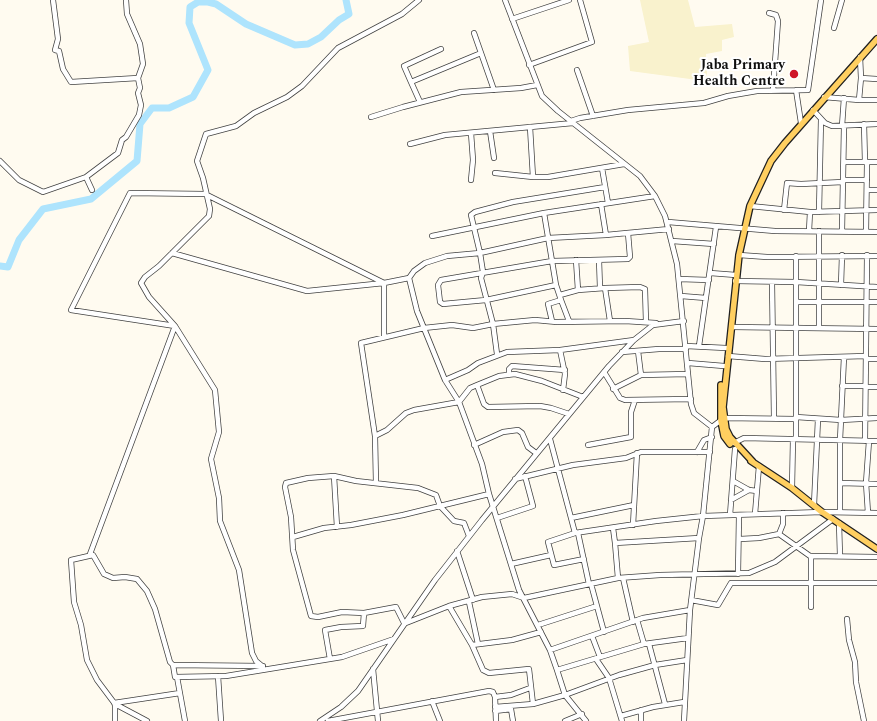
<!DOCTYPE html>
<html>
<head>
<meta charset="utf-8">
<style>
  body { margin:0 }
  canvas { display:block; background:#fffbf0 }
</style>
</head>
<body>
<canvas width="877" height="721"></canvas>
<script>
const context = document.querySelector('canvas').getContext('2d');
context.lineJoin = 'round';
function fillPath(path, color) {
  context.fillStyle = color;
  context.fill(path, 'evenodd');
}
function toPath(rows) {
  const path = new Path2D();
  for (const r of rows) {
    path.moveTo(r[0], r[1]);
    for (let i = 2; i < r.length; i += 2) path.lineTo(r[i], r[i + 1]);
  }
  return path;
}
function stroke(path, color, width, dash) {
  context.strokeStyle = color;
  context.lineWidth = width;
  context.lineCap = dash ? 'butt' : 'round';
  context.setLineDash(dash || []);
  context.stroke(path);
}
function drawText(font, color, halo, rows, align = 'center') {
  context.font = font + ' Spectral,serif';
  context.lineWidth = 4;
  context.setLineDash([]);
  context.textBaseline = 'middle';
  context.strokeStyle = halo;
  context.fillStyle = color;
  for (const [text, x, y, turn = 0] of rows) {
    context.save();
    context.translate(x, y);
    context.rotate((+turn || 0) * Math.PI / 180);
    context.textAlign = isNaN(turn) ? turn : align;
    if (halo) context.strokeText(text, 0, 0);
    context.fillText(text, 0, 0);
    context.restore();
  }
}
fillPath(toPath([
  [640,0,688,0,695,27,732,24,734,37,722,40,722,51,706,54,707,73,705,81,630,71,628,46,649,42]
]), '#f9f2cd');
stroke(toPath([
  [0,266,8,267,19,240,43,209,91,199,137,161,140,124,152,108,169,108,193,97,208,70,189,23,190,7,198,2,208,2,216,4,246,24,295,45,308,44,321,37,339,20,349,14,346,0]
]), '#aee4fd', 7);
const minor = toPath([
  [53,0,58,39,55,50,59,51,63,69,71,82,138,78,143,64,140,44,127,14,126,0],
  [505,0,542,96,558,111,640,176,655,196,665,216,677,264,691,404,694,413,712,427,724,418,796,419],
  [769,13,776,15,778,21,773,90],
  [512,19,569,0],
  [834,28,842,0],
  [474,33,494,90],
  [860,57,861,78,859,100,877,100],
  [529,65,592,42,580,0],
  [577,70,593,116],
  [861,78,877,79],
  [411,82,404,66,441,49],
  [796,90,801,123],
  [824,97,859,100],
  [420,102,411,82,481,53],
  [813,110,825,123,832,126,877,124],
  [371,117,403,107,461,92,521,88,537,85],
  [571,121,580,118,628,110,704,103,728,96,757,91,808,90,821,0],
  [864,124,865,162],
  [842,126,844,98],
  [530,127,533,177],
  [490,131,494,158],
  [471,133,473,160,471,180],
  [410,144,445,135,573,123],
  [0,161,19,180,43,192,86,177],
  [844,162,877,162],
  [602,168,608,203],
  [495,173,533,177,548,177,624,164],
  [843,180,867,180],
  [92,190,86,177,118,153,122,140,126,137,139,115,141,105,138,93,140,88,138,78],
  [867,190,877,190],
  [601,204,606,235],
  [750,206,810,212,877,210],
  [784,210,787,183,801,184,843,182],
  [819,212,821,119],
  [544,213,556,285,561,300,548,304,552,321],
  [668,222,775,231,877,232],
  [809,231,810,212],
  [819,231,819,328],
  [842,231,844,126],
  [866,232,867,163],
  [432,236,544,213,655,196],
  [672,241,714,244],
  [172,253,307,291,384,283,409,278,414,271,425,263,447,256,480,253,548,238,606,235,669,229],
  [739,255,767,257,877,256],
  [796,256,796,439],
  [576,260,578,290],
  [599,260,600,288],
  [710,273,736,275],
  [409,278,417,311,445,380,459,402,482,464,489,494,519,590,550,650,643,618,690,610],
  [679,279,709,280],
  [735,281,796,282,877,287],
  [772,282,774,418],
  [556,285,486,300,443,304,440,302,438,285,441,280,552,261,628,259,630,257,628,233],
  [841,285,842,255],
  [605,288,640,287,645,289,646,322],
  [560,295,578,290,605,288,610,321],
  [681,296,706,298],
  [561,300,569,321],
  [797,302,877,302],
  [732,327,877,329],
  [686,346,726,348],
  [699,346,716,227],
  [560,350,565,374,563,390],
  [638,351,641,375],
  [622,352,659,349,686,349],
  [497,354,493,324,481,278,483,272,480,253,471,215,475,212,513,202,605,187],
  [728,356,765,359,866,356],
  [866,359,877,359],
  [688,363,724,366],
  [604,372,620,398,625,400,691,399],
  [509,374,509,369,512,366,565,370],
  [445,380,468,370,478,363,507,352,560,350,634,340],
  [477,385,499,376,515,374,542,381,583,397],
  [842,386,865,386],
  [865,387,877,387],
  [613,389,641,375,688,374],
  [796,417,841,420,877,418],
  [375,436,387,430,406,413,414,410,459,402,470,388,477,385,484,404,488,407,540,406,551,408,569,414],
  [550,439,575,533],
  [865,441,867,255],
  [734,443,744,438,877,441],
  [474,445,503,432,518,430,522,433,528,447,536,453],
  [588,445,631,437,631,412,635,400],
  [697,452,704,440,712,437],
  [334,476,337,527],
  [515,479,573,465,626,458,641,452,710,452],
  [733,481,749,490,757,491],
  [376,483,375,436,361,343,424,328,452,325,473,328,493,324,535,320,557,322,625,321,656,323],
  [840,483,877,484],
  [792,488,793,439],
  [731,500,749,490],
  [814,505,818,419],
  [840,512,840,440,844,357],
  [868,513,866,483,869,441],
  [755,514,759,466],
  [730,515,735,449],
  [497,518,533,506,525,476],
  [571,518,634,505],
  [839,523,840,556],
  [633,525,637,453],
  [613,528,615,543,699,538],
  [578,533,589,584],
  [779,534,810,556,877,557],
  [293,537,324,528,351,525,403,515,489,494],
  [740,539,759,538,779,534,783,524,783,513],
  [615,543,618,578],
  [457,551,473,600],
  [90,554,175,326,71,310,130,193,205,194,384,283,384,337],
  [584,559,554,565,548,542,575,533,656,521,703,516,822,512,877,513],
  [511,564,551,555],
  [738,574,739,515],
  [623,578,633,622],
  [591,584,604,632],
  [691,600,718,605,731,583,877,583],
  [469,602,478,644],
  [447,607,449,606,472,645,512,640,541,632],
  [811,607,811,556],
  [847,619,849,640,855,662,856,682,864,721],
  [637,620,644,644],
  [404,623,396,607,364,613,342,612,318,617,311,616,293,550,291,517,285,487,286,483,308,478,334,476,356,481,418,488,436,495,440,506,454,521,464,523,469,536],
  [406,623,449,606,482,597,512,594,524,598,618,578,660,575,749,573,775,562,833,519],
  [538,625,597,606],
  [592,636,600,657],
  [649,644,665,704],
  [472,645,483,670,489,673,529,669,533,704],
  [550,650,557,670,644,644,688,638],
  [330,659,325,630,341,627,363,626,364,613],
  [596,659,609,678,622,721],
  [173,665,263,666],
  [262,666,256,661,252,653,239,570,220,521,219,498,211,459,219,432,215,390,175,326,149,297,141,283,145,277,159,266,209,216,210,209,203,178,197,161,206,134,236,126,254,113,287,97,302,86,338,48,402,14,419,0],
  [373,669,378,721],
  [557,670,565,695,586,721],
  [218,676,221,721],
  [177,677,185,721],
  [495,697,496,721],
  [432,701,440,721],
  [114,703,180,693],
  [495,707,533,704,565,695,619,675,655,665,687,660],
  [641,710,641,721],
  [495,711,511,709,513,721],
  [621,716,653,707,684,702],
  [115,721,115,704],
  [147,721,115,704,97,680,87,660,81,625,74,602,71,560,93,555,104,574,113,578,125,577,137,579,147,591,155,609,170,662,173,665,175,677,226,676,342,657,394,639],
  [320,721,341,707,358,691,435,580,482,520,609,366,634,340,653,325,684,321],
  [328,721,489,691,493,692,495,697,511,695,530,688],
  [565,721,582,714],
  [684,721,690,610,699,538,703,516,712,427]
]);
const major = toPath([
  [721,385,721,421,724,436,730,444],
  [751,461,792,488,822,512,877,549],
  [753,462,730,437,726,429,723,407,739,255,750,206,771,161,785,143,877,39]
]);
stroke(minor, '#424242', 6);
stroke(major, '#202020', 8);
stroke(minor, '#fff', 4.5);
stroke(major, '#ffcf60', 5.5);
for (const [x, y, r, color] of [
  [794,74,5,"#cf162a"]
]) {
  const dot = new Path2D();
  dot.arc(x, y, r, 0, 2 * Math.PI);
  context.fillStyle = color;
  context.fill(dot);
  stroke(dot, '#fff', 1.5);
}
drawText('bold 14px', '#0f0f0f', '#fff', [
  ["Jaba Primary",785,66],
  ["Health Centre",785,82]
], 'right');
</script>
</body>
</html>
